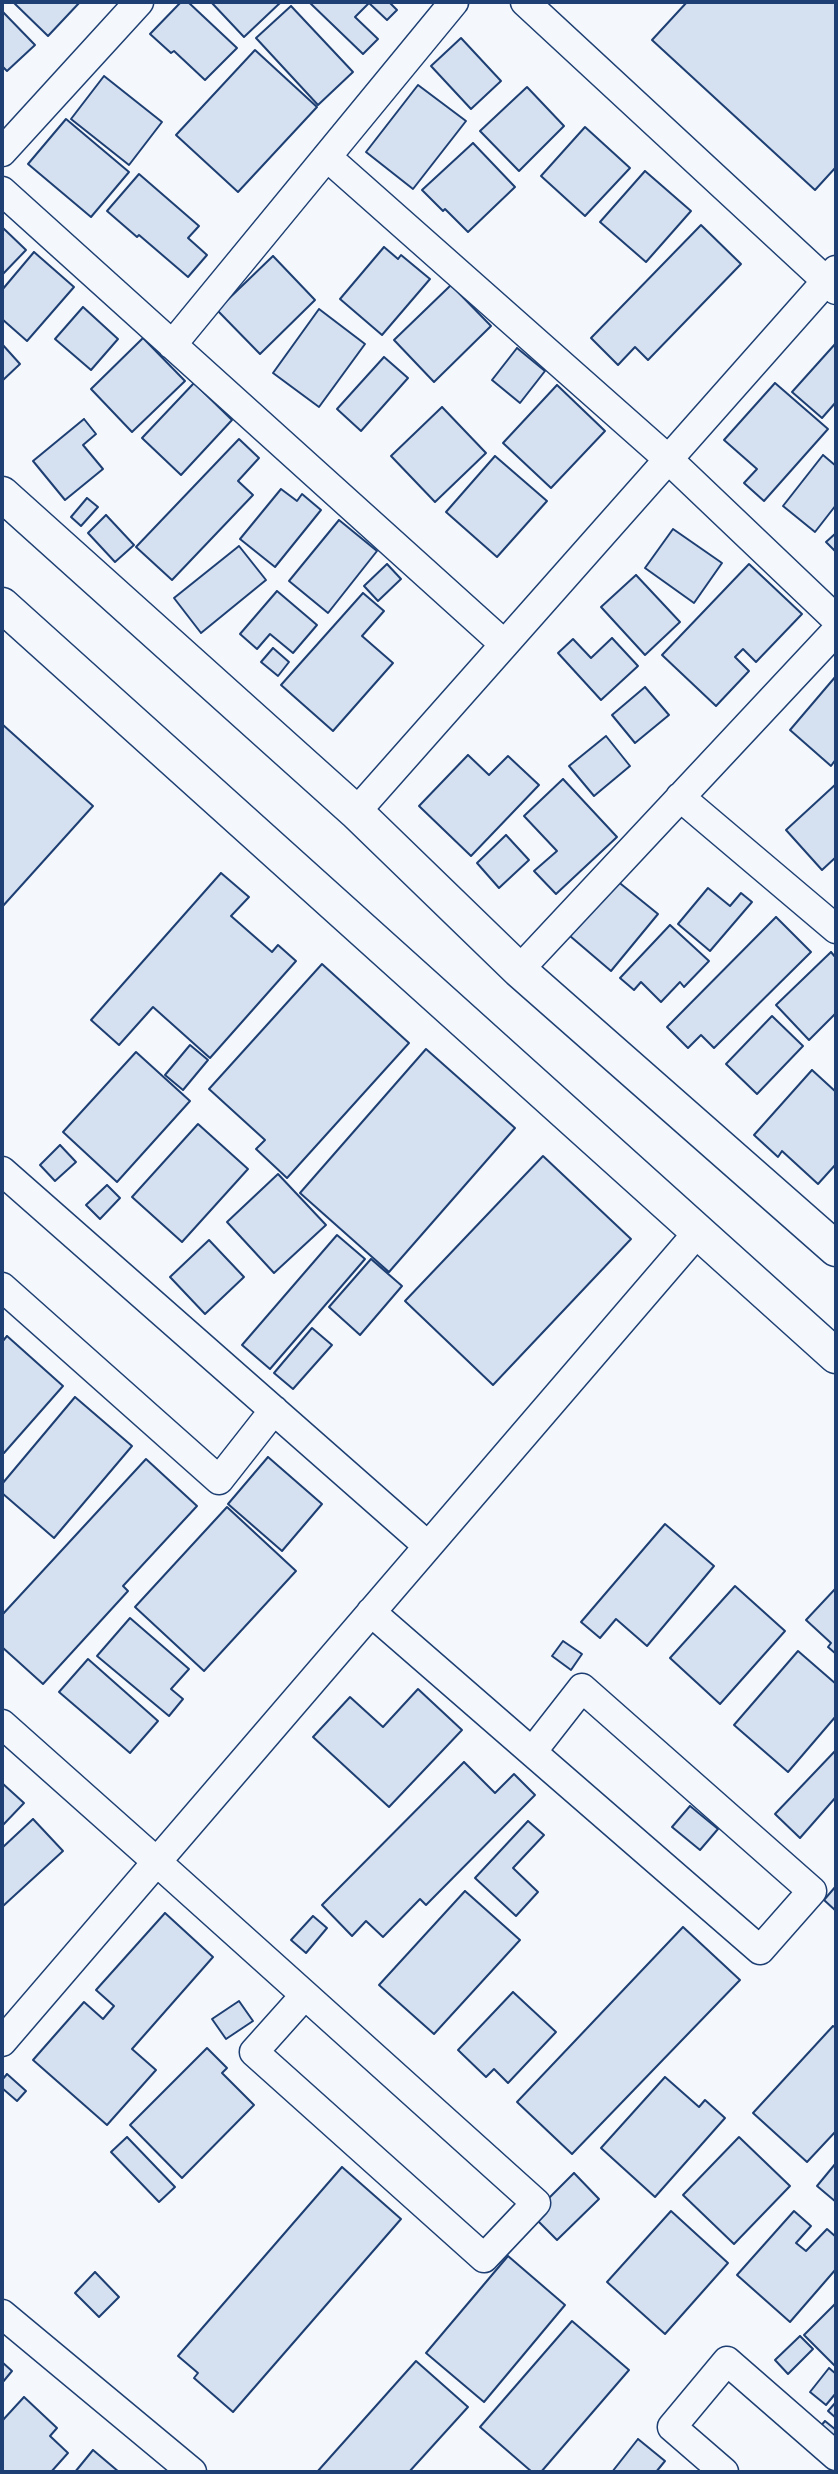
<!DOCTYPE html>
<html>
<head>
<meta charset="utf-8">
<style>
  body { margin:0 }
  #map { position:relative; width:838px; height:2474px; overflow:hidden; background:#f4f7fb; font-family:Raleway,sans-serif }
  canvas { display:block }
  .frame { position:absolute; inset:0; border:4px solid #1d3f73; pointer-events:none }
</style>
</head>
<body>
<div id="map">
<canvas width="838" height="2474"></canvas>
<div class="frame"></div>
</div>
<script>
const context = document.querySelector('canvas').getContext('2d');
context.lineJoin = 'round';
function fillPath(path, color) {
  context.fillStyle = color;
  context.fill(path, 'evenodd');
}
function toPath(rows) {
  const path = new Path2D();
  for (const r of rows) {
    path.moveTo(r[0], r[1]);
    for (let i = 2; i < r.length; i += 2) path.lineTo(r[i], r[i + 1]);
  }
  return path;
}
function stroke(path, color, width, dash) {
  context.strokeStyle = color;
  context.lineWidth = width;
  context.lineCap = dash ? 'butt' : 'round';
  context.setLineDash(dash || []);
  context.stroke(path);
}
const building = toPath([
  [13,2,80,2,48,36,13,2],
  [181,2,188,2,237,48,205,80,174,51,171,53,150,34,181,2],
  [211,2,281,2,244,37,211,2],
  [309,2,389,2,397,10,387,20,369,3,355,17,378,39,363,54,309,2],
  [687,2,836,2,836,167,815,190,652,40,687,2],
  [291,6,353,72,318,105,256,38,291,6],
  [2,11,35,45,7,71,2,66,2,11],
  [461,38,501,81,471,109,431,66,461,38],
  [255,50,317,107,238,192,176,135,255,50],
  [104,76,162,122,129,165,71,119,104,76],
  [418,85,466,121,413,189,366,152,418,85],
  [527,87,564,126,519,171,480,131,527,87],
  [66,119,129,172,91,217,28,164,66,119],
  [585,127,630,168,585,216,541,176,585,127],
  [473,143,515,187,468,232,445,209,443,211,422,190,473,143],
  [645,171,691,211,646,262,600,222,645,171],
  [139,174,199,226,188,238,207,255,188,277,139,235,137,237,107,211,139,174],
  [701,225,741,264,648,360,635,347,618,365,591,338,701,225],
  [2,227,26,250,2,275,2,227],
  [384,247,398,259,401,255,430,279,382,335,340,299,384,247],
  [34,252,74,287,27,341,2,319,2,290,34,252],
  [273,256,315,300,260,354,217,310,273,256],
  [451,285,491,326,434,382,394,340,451,285],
  [83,307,118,339,91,370,55,339,83,307],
  [319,309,365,344,319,407,273,373,319,309],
  [143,338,185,381,132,432,91,389,143,338],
  [836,343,836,402,822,418,792,392,836,343],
  [2,344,20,364,2,381,2,344],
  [517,348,545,371,520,403,492,380,517,348],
  [384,357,408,378,361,431,337,409,384,357],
  [194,383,232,420,181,475,142,438,194,383],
  [775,383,828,429,764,501,744,483,757,469,724,440,775,383],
  [557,385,605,431,551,488,503,443,557,385],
  [442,407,486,453,435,502,391,456,442,407],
  [84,419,96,434,83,445,103,469,65,500,33,461,84,419],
  [239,439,259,458,238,481,253,495,172,580,136,547,239,439],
  [823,455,836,466,836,505,815,532,783,506,823,455],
  [495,456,547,501,497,557,446,512,495,456],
  [281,489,297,501,302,494,321,510,275,567,240,539,281,489],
  [87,498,98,507,81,526,71,517,87,498],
  [106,515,134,545,115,562,88,533,106,515],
  [339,520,377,551,328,613,289,581,339,520],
  [673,529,722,563,694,603,645,568,673,529],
  [836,533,836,552,826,542,836,533],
  [239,546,266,580,201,633,174,598,239,546],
  [387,564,401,579,378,601,364,586,387,564],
  [749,564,802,614,756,662,743,649,735,657,749,671,716,706,662,655,749,564],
  [636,575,680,622,645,655,601,607,636,575],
  [277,591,317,625,293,653,270,634,257,649,240,634,277,591],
  [363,593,384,611,362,636,393,663,333,731,281,685,363,593],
  [612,638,638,666,601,700,558,653,573,639,591,658,612,638],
  [273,648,289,662,278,676,261,662,273,648],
  [836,676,836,759,831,766,790,730,836,676],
  [645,687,669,715,635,743,612,715,645,687],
  [2,724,93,806,2,907,2,724],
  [606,736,630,766,594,796,569,766,606,736],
  [468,755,489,775,508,756,539,785,471,856,419,806,468,755],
  [563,779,617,837,556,894,534,871,557,851,524,816,563,779],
  [836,784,836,857,822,870,786,830,836,784],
  [506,835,529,860,499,888,477,863,506,835],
  [221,873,249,897,231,916,272,952,278,945,296,961,210,1058,153,1007,119,1045,91,1020,221,873],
  [616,880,658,914,611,971,570,936,616,880],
  [708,888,730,906,741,893,752,902,710,951,678,924,708,888],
  [776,917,811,952,714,1048,701,1035,688,1048,667,1027,776,917],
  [670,925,709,961,684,987,680,982,661,1002,641,982,634,990,620,978,670,925],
  [831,952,836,958,836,1013,809,1040,776,1005,831,952],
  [322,964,409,1043,287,1178,256,1149,265,1140,209,1089,322,964],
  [772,1016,803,1046,757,1094,726,1064,772,1016],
  [190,1045,208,1060,183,1090,165,1075,190,1045],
  [426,1049,515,1128,389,1272,300,1193,426,1049],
  [136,1052,190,1101,117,1182,63,1132,136,1052],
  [812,1070,836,1092,836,1164,818,1184,782,1151,778,1157,754,1135,812,1070],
  [198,1124,248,1169,182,1242,132,1197,198,1124],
  [60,1145,76,1162,55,1181,40,1165,60,1145],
  [543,1156,631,1239,493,1385,405,1301,543,1156],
  [278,1174,326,1225,274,1273,227,1222,278,1174],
  [107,1185,120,1198,100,1219,86,1205,107,1185],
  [337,1235,365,1259,270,1369,242,1345,337,1235],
  [209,1240,244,1277,205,1314,170,1277,209,1240],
  [371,1259,402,1286,360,1335,329,1307,371,1259],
  [312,1328,332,1345,293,1389,274,1373,312,1328],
  [7,1336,63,1386,4,1453,2,1451,2,1342,7,1336],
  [75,1397,132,1446,54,1538,2,1493,2,1484,75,1397],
  [268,1457,322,1504,282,1551,228,1504,268,1457],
  [146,1459,197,1506,123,1586,128,1591,43,1684,2,1647,2,1615,146,1459],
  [227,1507,296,1571,204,1671,135,1607,227,1507],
  [665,1524,714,1566,647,1646,616,1619,600,1638,581,1622,665,1524],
  [735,1586,785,1631,720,1704,670,1658,735,1586],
  [836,1588,836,1654,828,1647,831,1643,806,1620,836,1588],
  [130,1618,189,1669,171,1689,183,1699,169,1716,97,1656,130,1618],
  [563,1641,582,1654,571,1670,552,1656,563,1641],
  [798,1651,836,1684,836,1716,788,1772,734,1725,798,1651],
  [88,1659,158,1721,130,1753,59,1692,88,1659],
  [418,1689,462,1730,389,1807,313,1737,350,1697,383,1727,418,1689],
  [836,1750,836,1797,800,1838,775,1814,836,1750],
  [464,1762,495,1793,514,1774,535,1795,426,1905,420,1899,383,1937,366,1921,352,1936,322,1905,464,1762],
  [2,1783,24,1803,2,1826,2,1783],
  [690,1806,718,1829,700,1850,672,1827,690,1806],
  [33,1819,63,1851,3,1906,2,1848,33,1819],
  [528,1821,544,1835,513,1868,538,1892,516,1916,475,1878,528,1821],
  [836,1886,836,1911,824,1900,836,1886],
  [465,1891,520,1940,434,2034,379,1985,465,1891],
  [165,1913,213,1957,132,2049,156,2070,107,2125,33,2060,84,2002,103,2019,114,2006,96,1990,165,1913],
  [313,1916,327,1928,306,1953,291,1940,313,1916],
  [683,1927,740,1980,572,2154,517,2102,683,1927],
  [513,1992,556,2032,508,2083,494,2069,486,2077,458,2050,513,1992],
  [239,2001,253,2021,226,2039,212,2019,239,2001],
  [833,2026,836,2028,836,2131,807,2162,753,2113,833,2026],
  [207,2048,227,2068,222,2073,254,2105,182,2178,130,2125,207,2048],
  [7,2074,26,2091,17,2101,2,2088,2,2080,7,2074],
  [665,2077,699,2107,705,2100,725,2118,655,2197,601,2148,665,2077],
  [127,2137,175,2187,159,2202,111,2152,127,2137],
  [739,2137,790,2186,734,2244,683,2195,739,2137],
  [836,2163,836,2202,817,2186,836,2163],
  [342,2167,401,2219,233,2412,194,2378,198,2373,178,2356,342,2167],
  [574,2173,599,2199,557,2240,532,2215,574,2173],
  [671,2211,728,2263,665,2334,607,2282,671,2211],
  [794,2211,811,2226,796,2243,806,2251,827,2229,836,2237,836,2269,790,2322,737,2275,794,2211],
  [508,2256,565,2305,484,2402,426,2353,508,2256],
  [95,2272,119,2297,99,2317,75,2293,95,2272],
  [836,2303,836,2367,804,2335,836,2303],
  [572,2321,629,2370,541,2472,532,2472,480,2427,572,2321],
  [800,2336,813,2349,788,2374,775,2360,800,2336],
  [416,2361,468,2407,409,2472,317,2472,416,2361],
  [2,2362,12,2371,2,2383,2,2362],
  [829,2368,836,2374,836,2393,826,2405,810,2392,829,2368],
  [24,2397,57,2428,50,2436,68,2453,51,2472,2,2472,2,2421,24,2397],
  [836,2402,836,2418,828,2411,836,2402],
  [825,2421,836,2430,836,2452,814,2434,825,2421],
  [638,2439,665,2461,656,2472,612,2472,638,2439],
  [93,2450,119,2472,75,2472,93,2450]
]);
fillPath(building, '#d5e0f0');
stroke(building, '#1d3f73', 2);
const minor = toPath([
  [525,2,836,290],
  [2,152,139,2],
  [327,157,668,459,836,619],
  [2,191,504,644],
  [172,345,454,2],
  [680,797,836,929],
  [356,812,836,270],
  [519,970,836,631],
  [2,1171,428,1546],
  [2,1287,219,1480,274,1410],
  [371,1612,532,1752,760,1950,812,1891,582,1688,532,1752],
  [2,1724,157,1862,305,1995,536,2203,484,2258,254,2052,305,1995],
  [2,2042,698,1232],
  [2,2314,192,2472],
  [724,2472,672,2427,727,2361,836,2456]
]);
const tertiary = toPath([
  [2,494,356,812,519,970,836,1249],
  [2,605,836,1356]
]);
stroke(minor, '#1d3f73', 31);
stroke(tertiary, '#1d3f73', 37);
stroke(minor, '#f4f7fb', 28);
stroke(tertiary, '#f4f7fb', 34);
</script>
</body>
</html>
